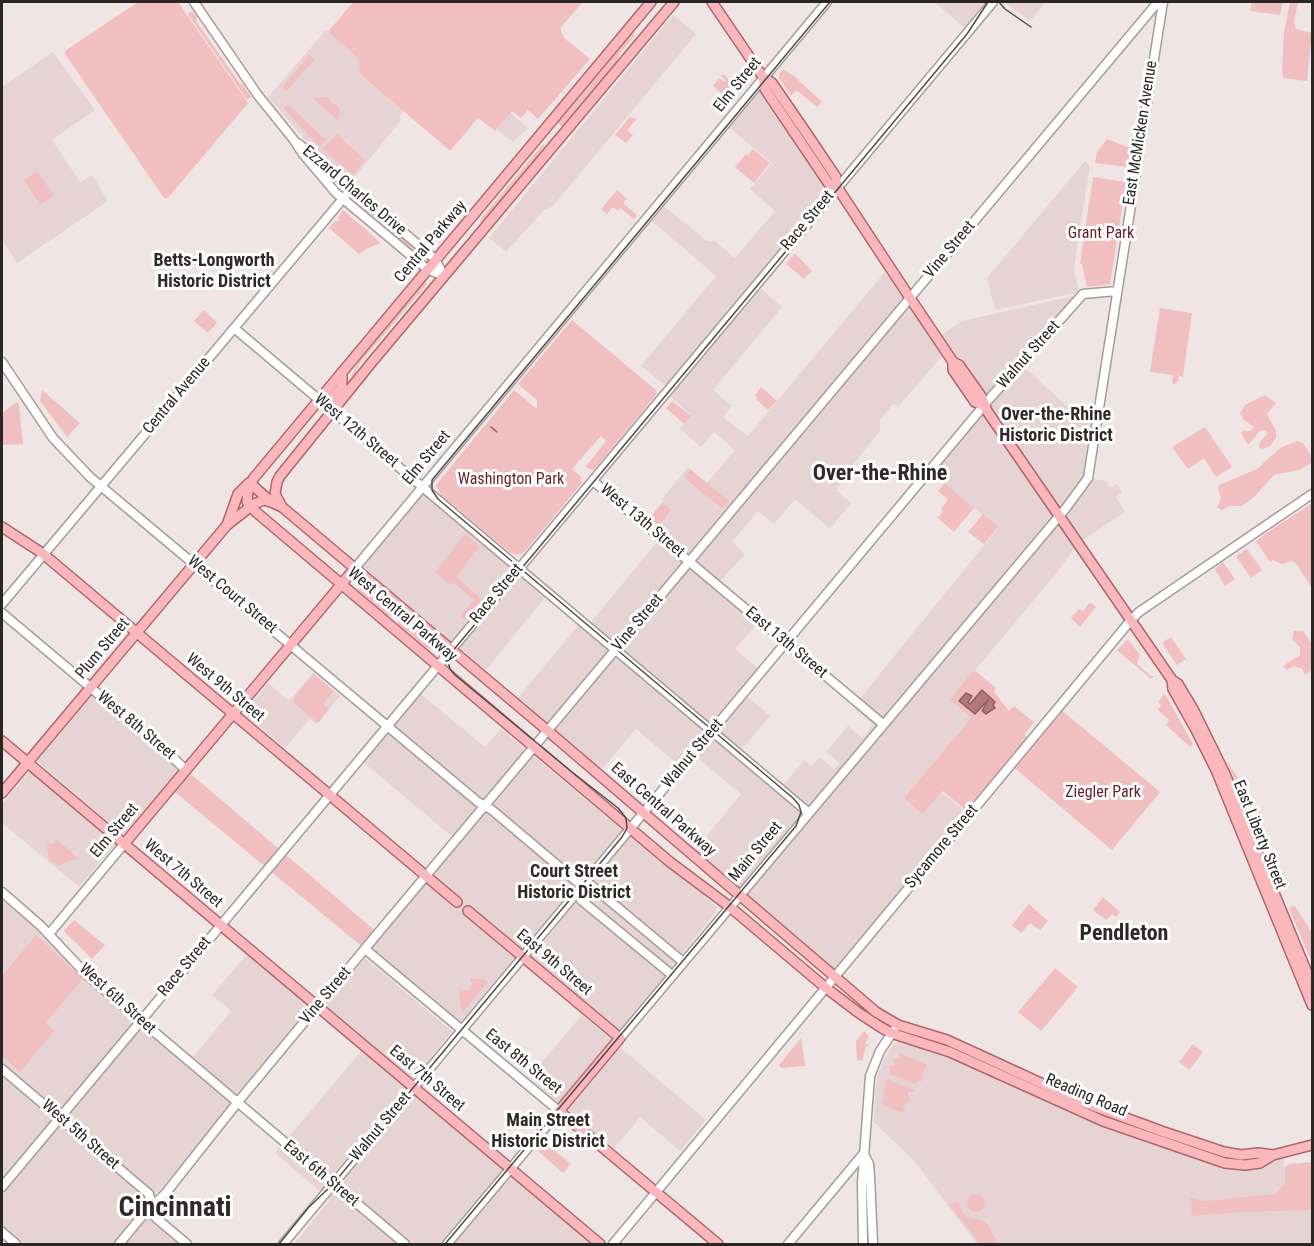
<!DOCTYPE html>
<html>
<head>
<meta charset="utf-8">
<style>
  body { margin:0 }
  #map { position:relative; width:1314px; height:1246px; overflow:hidden; background:#efe5e5; font-family:"Roboto Condensed",sans-serif }
  canvas { display:block }
  .frame { position:absolute; inset:0; border:3px solid #292626; pointer-events:none }
</style>
</head>
<body>
<div id="map">
<canvas width="1314" height="1246"></canvas>
<div class="frame"></div>
</div>
<script>
const context = document.querySelector('canvas').getContext('2d');
context.lineJoin = 'round';
function fillPath(path, color) {
  context.fillStyle = color;
  context.fill(path, 'evenodd');
}
function toPath(rows) {
  const path = new Path2D();
  for (const r of rows) {
    if (r.length === 3) {
      path.moveTo(r[0] + r[2], r[1]);
      path.arc(r[0], r[1], r[2], 0, 2 * Math.PI);
      continue;
    }
    path.moveTo(r[0], r[1]);
    for (let i = 2; i < r.length; i += 2) path.lineTo(r[i], r[i + 1]);
  }
  return path;
}
function stroke(path, color, width, dash) {
  context.strokeStyle = color;
  context.lineWidth = width;
  context.lineCap = dash ? 'butt' : 'round';
  context.setLineDash(dash || []);
  context.stroke(path);
}
function drawText(font, color, halo, rows, align = 'center') {
  context.font = font + ' "Roboto Condensed",sans-serif';
  context.lineWidth = 6;
  context.setLineDash([]);
  context.textBaseline = 'middle';
  context.strokeStyle = halo;
  context.fillStyle = color;
  for (const [text, x, y, turn = 0] of rows) {
    context.save();
    context.translate(x, y);
    context.rotate((+turn || 0) * Math.PI / 180);
    context.textAlign = isNaN(turn) ? turn : align;
    if (halo) context.strokeText(text, 0, 0);
    context.fillText(text, 0, 0);
    context.restore();
  }
}
fillPath(toPath([
  [934,2,1000,2,973,35],
  [1005,2,1046,2,1030,21],
  [673,15,696,34,553,206,544,210,506,252,489,238],
  [326,30,359,59,359,73,404,111,399,117,402,119,350,183,322,159,268,97],
  [53,52,95,110,52,140,80,182,92,175,108,201,17,263,2,240,2,87],
  [761,90,765,92,828,188,753,282,782,307,713,390,732,406,723,417,748,436,885,272,942,356,898,407,894,403,880,420,880,431,846,473,848,475,836,490,851,503,830,529,795,499,774,524,758,511,732,542,745,554,715,587,757,624,735,649,763,672,744,694,770,716,738,754,780,789,804,760,812,766,820,757,834,769,839,763,826,752,848,726,862,738,873,725,853,707,998,528,929,471,984,406,937,338,962,321,1083,294,1022,365,1067,406,1075,409,1072,412,1091,416,1093,446,1088,478,1106,481,1110,488,1117,484,1122,492,1116,497,1125,512,1078,543,1058,571,951,699,971,718,904,798,922,814,941,792,966,812,834,971,694,851,741,794,694,755,682,768,636,729,601,770,517,699,585,617,591,622,658,541,652,535,673,510,661,500,688,467,707,483,735,450,714,432,701,447,680,429,691,415,670,396,673,392,641,366,716,276,652,221,664,206,707,241,715,241,735,258,775,211,750,189,772,163,727,126,757,91],
  [510,113,528,128,513,142,497,129],
  [1085,161,1090,166,1074,267,1079,292,995,310,987,278],
  [422,492,514,569,451,644,360,567],
  [521,574,547,595,486,670,459,648],
  [313,673,340,696,316,724,310,719,285,748,244,714,268,683,289,701],
  [93,693,181,769,125,836,37,761],
  [420,693,485,747,501,729,621,829,636,837,717,907,715,913,620,1031,531,957,558,925,551,917,461,1025,369,947,459,841,450,835,363,762],
  [30,771,116,843,79,887,2,823,2,804],
  [2,900,34,927,84,978,233,1103,158,1192,146,1200,139,1210,180,1244,25,1244,2,1225,2,1175,4,1172,2,1170],
  [249,952,312,1005,236,1095,193,1057,231,1011,212,995],
  [365,958,452,1031,413,1080,326,1006],
  [582,1015,706,1120,680,1151,640,1117,614,1149,529,1077],
  [900,1042,948,1058,982,1066,1103,1121,1245,1165,1282,1153,1292,1207,1312,1207,1312,1244,977,1244,915,1162,874,1122,876,1082,878,1074,885,1057,895,1043],
  [363,1049,594,1244,294,1244,330,1200,275,1153]
]), '#e6d4d4');
fillPath(toPath([
  [138,2,178,2,248,103,168,198,164,198,65,54,65,51],
  [353,2,583,2,561,27,561,31,564,38,590,59,538,119,528,110,521,118,512,111,495,131,478,118,451,150,449,150,359,73,359,59,328,32],
  [1252,2,1283,2,1280,15,1250,11],
  [1290,2,1298,2,1294,22,1296,29,1312,33,1307,81,1283,78,1282,68,1284,33],
  [192,11,197,17,196,21,240,84,243,85,251,97,247,100,188,14],
  [632,33,635,36,620,53,615,66,564,128,557,123],
  [310,54,315,61,305,69,287,91,282,87],
  [783,69,794,76,822,102,817,107,799,92,795,91,791,96,779,78,779,74],
  [723,74,730,81,729,83,733,86,731,88,738,95,732,102,713,86,719,78,724,82,726,81,721,76],
  [328,97,330,101,340,109,339,121,313,98],
  [288,104,324,138,327,138,320,147,283,108],
  [630,117,637,119,627,130,633,135,626,143,615,135],
  [337,134,365,160,353,175,322,149],
  [1107,139,1130,148,1128,167,1095,163,1097,152],
  [543,144,545,146,525,175,484,224,480,220],
  [753,149,770,163,754,183,735,167,746,154,748,155],
  [37,171,54,195,40,205,24,180],
  [1093,177,1126,182,1110,284,1087,287,1082,264,1080,264],
  [617,190,627,199,623,203,637,215,634,219,620,208,618,211,613,207,607,214,601,209],
  [358,198,421,251,417,256,354,203],
  [343,210,372,235,380,243,379,244,368,248,359,254,329,228,336,220,338,222,339,220,338,218],
  [446,214,454,221,433,244,429,239,438,228,436,226],
  [795,253,812,271,804,279,786,264],
  [424,282,427,284,359,364,350,385,333,401,348,383,358,362],
  [1160,308,1192,313,1183,377,1179,376,1178,381,1174,384,1172,384,1173,375,1150,372],
  [204,310,217,323,208,333,194,321],
  [572,320,656,390,657,394,594,470,588,469,586,466,606,441,601,436,572,469,581,477,582,483,526,550,521,554,516,555,509,552,441,495,436,485,514,390,537,409,537,400,518,384],
  [761,387,777,401,768,410,756,399,757,397,755,395],
  [42,390,80,423,67,437,40,401],
  [1265,395,1276,403,1267,414,1276,431,1276,438,1270,446,1262,449,1259,447,1259,443,1268,433,1263,430,1260,431,1249,444,1247,444,1241,433,1242,431,1250,431,1254,427,1244,420,1240,413,1245,405],
  [672,401,691,416,684,424,666,408],
  [17,402,19,405,23,444,2,445,2,413],
  [1205,427,1232,467,1216,477,1204,458,1188,469,1172,447],
  [1297,441,1303,443,1309,452,1312,460,1310,464,1299,470,1274,475,1254,497,1242,506,1230,506,1222,510,1217,508,1221,498,1218,489,1219,485,1257,469,1280,448],
  [690,469,729,501,722,509,684,477],
  [944,483,974,508,954,532,938,518,943,511,941,509,948,500,938,491],
  [663,502,672,510,659,527,649,518],
  [1312,503,1312,588,1296,563,1292,561,1282,564,1273,560,1270,562,1256,541,1268,532],
  [983,514,998,527,984,544,968,532],
  [465,534,480,546,456,577,482,599,465,620,460,616,474,600,454,583,451,585,435,572],
  [1247,549,1262,570,1251,578,1236,556],
  [1223,562,1235,579,1225,586,1215,569],
  [359,584,360,586,364,585,393,609,393,615,388,616,358,590],
  [1090,602,1096,607,1080,627,1071,618,1079,609,1083,611],
  [403,618,433,642,433,649,428,649,398,624,398,619],
  [1294,631,1303,631,1312,644,1312,670,1305,675,1302,669,1294,666,1286,670,1283,666,1300,655,1300,647,1292,639],
  [1171,637,1186,659,1177,665,1162,643],
  [1128,639,1140,655,1137,664,1151,676,1154,676,1151,679,1117,650],
  [974,670,996,688,994,692,1009,711,1014,706,1034,722,1024,735,1031,740,1059,708,1160,792,1112,850,1011,765,970,814,943,791,922,814,904,798,971,718,950,699],
  [314,674,334,691,323,704,329,709,318,723,294,703,295,696],
  [1165,694,1193,744,1190,747,1166,725,1169,720,1158,710,1161,705,1158,702],
  [1227,761,1265,819,1263,821,1252,821],
  [186,770,378,933,365,949,171,789],
  [55,838,78,858,58,866,48,857,47,839,48,839,49,844,55,843],
  [1103,897,1120,912,1116,917,1112,914,1106,920,1093,910],
  [1029,904,1048,921,1040,930,1030,923,1021,933,1012,925],
  [1295,906,1312,933,1312,963,1289,908],
  [74,920,105,945,92,959,64,931],
  [36,935,83,979,45,1023,54,1031,20,1072,2,1056,2,976],
  [1055,968,1078,987,1041,1031,1018,1012],
  [470,978,485,980,488,982,463,1012,461,1010,459,991,461,989,465,991,469,990,472,985],
  [864,1031,869,1036,865,1044,869,1045,866,1047,862,1061,857,1060,856,1041],
  [801,1038,805,1066,781,1068,779,1065],
  [1193,1044,1203,1052,1189,1070,1179,1062],
  [899,1053,927,1065,922,1075,924,1076,922,1081,916,1081,917,1085,890,1074,890,1066,896,1065,893,1061,895,1058,899,1058],
  [888,1078,898,1084,915,1090,913,1092,908,1092,908,1096,910,1098,907,1104,905,1103,903,1106,905,1110,904,1113,882,1105,884,1095,883,1092,886,1087,885,1085,887,1080,889,1080],
  [544,1142,571,1164,563,1173,537,1150],
  [1312,1162,1312,1210,1243,1212,1192,1216,1190,1198,1205,1201,1274,1194,1285,1184,1285,1168,1289,1164],
  [976,1203,9],
  [955,1202,959,1203,961,1211,967,1217,984,1221,987,1223,998,1244,980,1244,950,1205]
]), '#f2bfc0');
const water = toPath([
  [982,690,995,702,993,705,995,708,986,714,982,711,988,700,975,714,959,701,966,693,972,696,968,702,970,704,982,690]
]);
fillPath(water, '#b5787a');
stroke(water, '#8b5f61', 1.5);
stroke(toPath([
  [491,427,497,432]
]), '#8b5f61', 1.5);
const secondary = toPath([
  [194,2,257,94,294,140,303,154,336,193,427,269,444,276],
  [299,144,435,259,444,276],
  [234,328,809,813],
  [2,362,53,438,90,477,478,802,492,810,582,886,592,886,683,962],
  [593,481,883,724],
  [355,568,827,2],
  [2,604,352,188],
  [2,613,159,745,186,770],
  [581,889,581,900,672,975],
  [2,892,41,926,86,974,405,1244],
  [49,934,124,844],
  [365,949,559,1111,447,1244],
  [620,1038,1066,508,1088,478,1163,2],
  [2,1069,149,1194,156,1218,187,1244],
  [865,1156,869,1164,870,1177,873,1244],
  [2,1187,993,2],
  [2,1232,16,1244],
  [119,1244,143,1215,165,1194,237,1103,378,933,1158,2],
  [283,1244,991,397,1083,294,1117,291],
  [613,1244,1131,620,1139,612,1312,494],
  [788,1244,864,1153],
  [863,1244,862,1183,870,1076,880,1051,894,1030]
]);
const primary = toPath([
  [651,2,253,479,248,491,247,502,256,512,670,862,730,907,826,988,859,1013,882,1028,891,1033,950,1052,1103,1121,1225,1163,1245,1165,1260,1163,1273,1155,1312,1145],
  [712,2,763,77,765,89,773,101,829,184,837,187],
  [763,77,772,83,807,134,836,177,837,187,910,298,953,362,959,365,981,396,987,411,1172,680,1178,684,1193,709,1225,774,1312,985],
  [953,362,953,370,975,402,984,406],
  [326,406,342,387,342,372],
  [250,483,271,502,282,507,548,731,876,1012,898,1025,947,1040,1080,1101,1161,1131,1224,1152,1241,1155,1258,1153,1273,1155],
  [282,507,275,494,277,482,280,476,372,362,674,2],
  [227,525,238,494,249,483],
  [2,527,42,553,457,902],
  [1172,680,1173,689,1195,728,1216,770,1312,1005],
  [2,741,600,1244],
  [2,793,227,525,254,504,264,500,271,502],
  [124,844,355,568],
  [468,911,620,1038,559,1111,718,1244]
]);
stroke(secondary, '#a59c9c', 11);
stroke(primary, '#af666a', 12);
stroke(secondary, '#fff', 8);
stroke(primary, '#fab8bc', 9);
stroke(toPath([
  [999,2,1005,9,1031,27],
  [279,1244,309,1207,333,1184,622,837,627,828,626,818,618,808,572,772,455,675,450,669,448,662,451,653,967,34,988,2],
  [445,1244,796,826,801,812,799,805,793,798,438,499,432,490,432,480,830,2]
]), '#4f4b4b', 1.5);
drawText('16px', '#292626', '#fff', [
  ["Elm Street",738,85,-51],
  ["East McMicken Avenue",1141,133,-81],
  ["Ezzard Charles Drive",354,191,40],
  ["Race Street",808,221,-50],
  ["Central Parkway",431,242,-50],
  ["Vine Street",950,250,-50],
  ["Walnut Street",1029,355,-48],
  ["Central Avenue",177,396,-50],
  ["West 12th Street",356,431,40],
  ["Elm Street",427,458,-50],
  ["West 13th Street",642,521,40],
  ["Race Street",497,594,-50],
  ["West Court Street",232,595,40],
  ["West Central Parkway",402,615,40],
  ["Vine Street",638,623,-50],
  ["East 13th Street",786,643,40],
  ["Plum Street",103,649,-50],
  ["West 9th Street",225,688,40],
  ["West 8th Street",136,726,40],
  ["Walnut Street",693,754,-50],
  ["East Central Parkway",663,810,41],
  ["Elm Street",115,831,-50],
  ["East Liberty Street",1259,835,68],
  ["Sycamore Street",942,847,-50],
  ["Main Street",756,852,-50],
  ["West 7th Street",183,874,40],
  ["East 9th Street",554,963,40],
  ["Race Street",185,967,-50],
  ["Vine Street",326,996,-50],
  ["West 6th Street",117,999,42],
  ["East 8th Street",523,1062,39],
  ["East 7th Street",427,1079,40],
  ["Reading Road",1086,1096,23],
  ["Walnut Street",381,1127,-50],
  ["West 5th Street",80,1135,41],
  ["East 6th Street",321,1174,40]
]);
drawText('16px', '#691d27', '#fff', [
  ["Grant Park",1101,234],
  ["Washington Park",511,480],
  ["Ziegler Park",1103,793]
]);
drawText('bold 18px', '#302929', '#fff', [
  ["Betts-Longworth",214,261],
  ["Historic District",214,282],
  ["Over-the-Rhine",1056,415],
  ["Historic District",1056,436],
  ["Court Street",574,872],
  ["Historic District",574,893],
  ["Main Street",548,1121],
  ["Historic District",548,1142]
]);
drawText('bold 22px', '#302929', '#fff', [
  ["Over-the-Rhine",880,474],
  ["Pendleton",1124,934]
]);
drawText('bold 28px', '#302929', '#fff', [
  ["Cincinnati",175,1209]
]);
</script>
</body>
</html>
